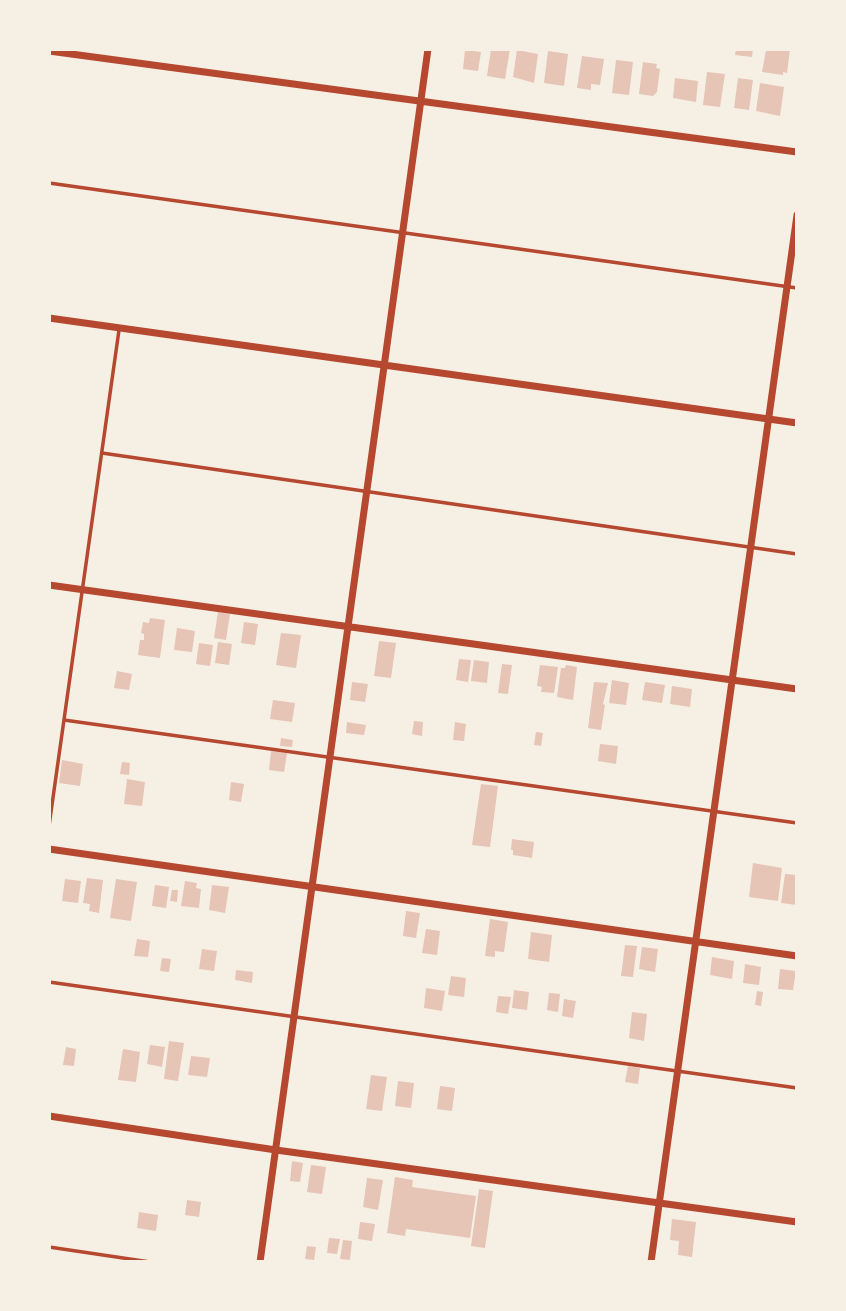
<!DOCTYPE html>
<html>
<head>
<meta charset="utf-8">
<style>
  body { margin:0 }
  #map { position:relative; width:846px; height:1311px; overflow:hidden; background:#f6efe4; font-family:"DejaVu Sans",sans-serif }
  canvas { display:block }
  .frame { position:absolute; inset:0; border:51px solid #f6efe4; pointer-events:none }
</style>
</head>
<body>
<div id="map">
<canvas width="846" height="1311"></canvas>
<div class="frame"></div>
</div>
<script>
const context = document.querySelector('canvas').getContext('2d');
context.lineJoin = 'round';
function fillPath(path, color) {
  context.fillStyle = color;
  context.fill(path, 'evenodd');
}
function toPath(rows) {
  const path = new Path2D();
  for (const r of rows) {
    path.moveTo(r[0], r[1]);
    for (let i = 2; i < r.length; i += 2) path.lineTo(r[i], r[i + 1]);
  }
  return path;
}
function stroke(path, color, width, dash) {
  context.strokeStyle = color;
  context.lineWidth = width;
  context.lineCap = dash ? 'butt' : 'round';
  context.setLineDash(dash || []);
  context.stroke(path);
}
fillPath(toPath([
  [491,49,510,49,505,79,487,76],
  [736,49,753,49,752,57,735,55],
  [769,49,790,49,787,73,783,72,783,75,762,72,766,50],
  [465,50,481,52,478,71,463,69],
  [517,50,538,54,534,83,513,77],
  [548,51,568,54,564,86,544,83],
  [582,56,604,59,600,85,591,84,591,90,577,88],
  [616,60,633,62,629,95,612,93],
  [643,62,657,64,656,68,660,69,657,92,653,96,639,94],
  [707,72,725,74,720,107,703,105],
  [675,78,698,81,696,102,673,98],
  [738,78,753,80,749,110,734,108],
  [760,83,784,87,780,116,756,111],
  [218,612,230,614,226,640,214,638],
  [150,618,165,620,160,658,138,655,140,640,144,640,144,634,141,633,143,622,149,623],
  [244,622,258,624,255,645,241,643],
  [177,628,195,631,192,652,174,650],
  [281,633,301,635,296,668,276,665],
  [379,641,396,643,391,678,374,676],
  [218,642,232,644,229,665,215,663],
  [199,643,213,645,210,666,196,664],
  [459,659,471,660,468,682,456,680],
  [474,660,489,662,487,683,471,681],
  [502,664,512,665,508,694,498,693],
  [540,665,558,667,554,693,541,692,542,687,537,686],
  [566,665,577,667,573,700,557,697,561,668,565,668],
  [117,671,132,674,129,690,114,688],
  [612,680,629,683,626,705,609,703],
  [352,682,368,684,365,702,350,700],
  [594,682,608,683,603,704,605,705,601,730,588,728],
  [645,682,665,685,662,703,642,700],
  [672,686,692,689,690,707,670,704],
  [273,700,295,703,292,722,270,719],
  [414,721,423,722,422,736,412,734],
  [347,722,366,725,364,735,346,733],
  [455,722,466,724,464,741,453,740],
  [536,732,543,733,541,746,534,745],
  [281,738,293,740,292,747,280,746],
  [600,744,618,746,616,764,598,761],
  [271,751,287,753,284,772,269,770],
  [62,760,83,764,80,786,59,783],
  [122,762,130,763,129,775,120,774],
  [127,779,145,782,142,806,124,804],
  [231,782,244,784,241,802,229,800],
  [481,784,498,786,490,847,472,845],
  [512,839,534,842,532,858,513,855,513,850,511,850],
  [753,863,782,868,778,901,749,897],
  [785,874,797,875,797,905,781,903],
  [87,878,103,880,99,913,89,911,90,904,83,903],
  [65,879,81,881,78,903,62,901],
  [116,879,137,882,131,921,110,918],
  [185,881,197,883,196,888,201,889,199,908,181,906],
  [155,885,169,887,166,908,152,906],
  [212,885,229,887,225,913,209,910],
  [172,890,178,890,177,902,170,901],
  [406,911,420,913,416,938,403,936],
  [490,919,508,922,504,952,495,951,495,957,485,956],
  [426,929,440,931,437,955,422,953],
  [531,932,552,935,549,962,528,959],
  [137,939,150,941,148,957,134,956],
  [625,945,637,946,633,977,621,976],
  [642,947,658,949,655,972,639,969],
  [202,949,217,951,214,971,199,969],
  [712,957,734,961,732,979,710,975],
  [162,958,171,959,169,972,160,971],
  [745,964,761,967,759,985,743,983],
  [780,969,796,971,793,990,778,989],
  [236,970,253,972,252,983,235,980],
  [451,976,466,978,464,997,448,995],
  [426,988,445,991,442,1011,424,1008],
  [514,990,529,992,527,1010,512,1008],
  [757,991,763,992,761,1006,755,1005],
  [549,993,560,994,558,1012,547,1010],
  [498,996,511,997,508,1014,496,1012],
  [564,999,576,1001,573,1018,562,1016],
  [632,1012,647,1014,644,1041,629,1038],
  [169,1041,184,1043,178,1081,164,1079],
  [150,1045,165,1047,162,1067,147,1064],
  [66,1047,76,1049,74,1066,63,1065],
  [123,1049,140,1052,136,1082,118,1080],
  [191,1056,210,1058,207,1077,188,1075],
  [628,1066,640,1068,638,1084,625,1082],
  [371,1075,387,1077,382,1111,366,1109],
  [398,1081,414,1083,411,1108,395,1106],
  [440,1086,455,1088,452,1111,437,1109],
  [292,1161,303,1163,300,1182,290,1181],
  [311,1165,326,1167,322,1194,307,1192],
  [395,1177,413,1180,412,1187,476,1196,470,1238,406,1229,405,1236,387,1233],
  [367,1178,383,1180,378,1210,363,1207],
  [479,1189,493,1191,485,1248,471,1246],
  [187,1200,201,1202,199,1217,185,1215],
  [139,1212,158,1215,156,1231,137,1228],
  [672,1219,696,1222,692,1257,678,1255,679,1241,670,1240],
  [360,1222,375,1224,372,1241,358,1239],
  [329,1238,340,1239,337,1254,327,1253],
  [343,1240,352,1241,350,1260,340,1259],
  [307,1246,316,1247,314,1260,305,1259]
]), '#e6c5b7');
stroke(toPath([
  [49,183,797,288],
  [102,453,797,554],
  [64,720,797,823],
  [49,826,119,330],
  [49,982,797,1088],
  [49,1247,150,1262]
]), '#b5482f', 3.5);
stroke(toPath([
  [49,51,797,152],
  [49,318,797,423],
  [49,585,797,689],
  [49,849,797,956],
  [49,1116,276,1150,797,1222],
  [260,1262,428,49],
  [651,1262,797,215]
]), '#b5482f', 7);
</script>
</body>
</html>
